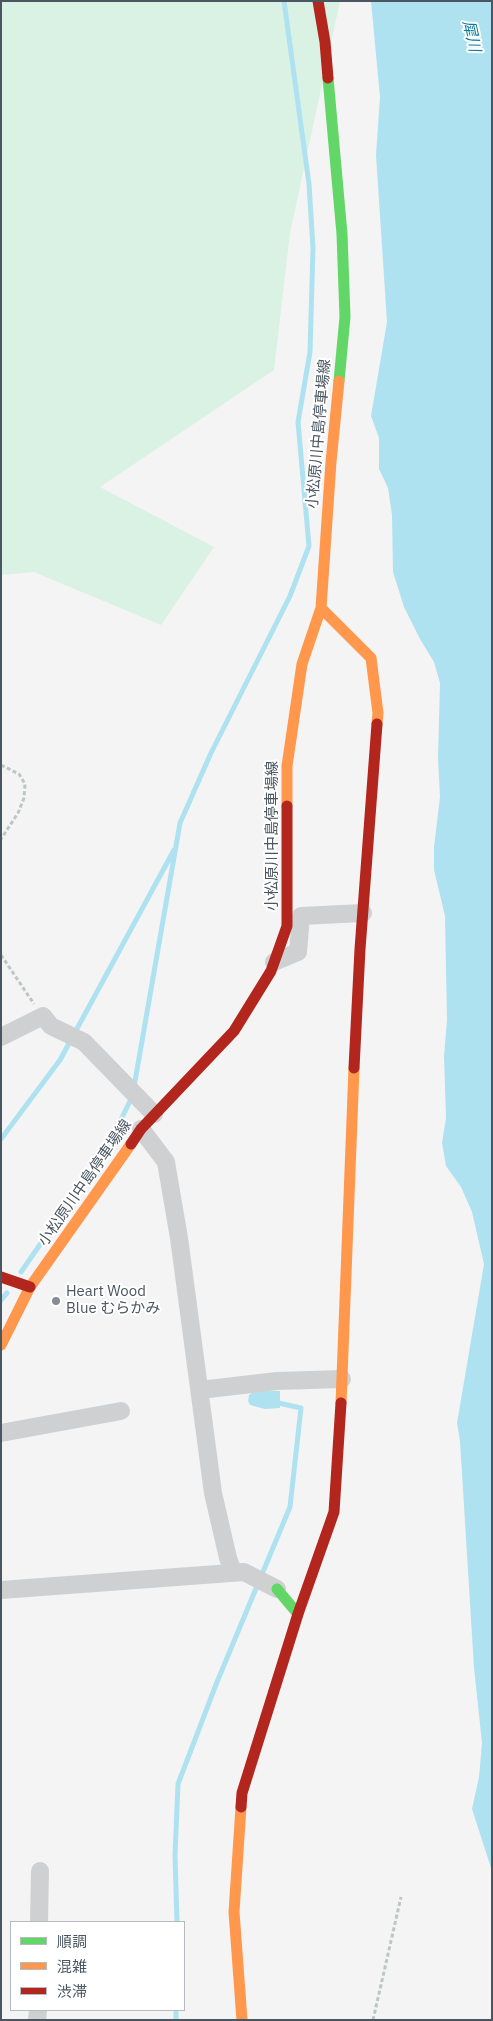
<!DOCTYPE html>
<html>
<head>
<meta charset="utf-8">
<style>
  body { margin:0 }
  #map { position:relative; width:493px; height:2021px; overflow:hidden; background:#f4f4f4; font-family:"IBM Plex Sans","Noto Sans JP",sans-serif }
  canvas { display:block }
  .frame { position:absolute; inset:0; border:2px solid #4a5661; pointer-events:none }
  .legend { position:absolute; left:10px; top:1921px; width:175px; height:90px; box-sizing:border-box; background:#fff; border:1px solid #b7bbc0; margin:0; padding:6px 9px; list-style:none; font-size:15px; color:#4a5661 }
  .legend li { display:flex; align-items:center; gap:10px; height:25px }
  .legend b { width:25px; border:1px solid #b7bbc0 }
</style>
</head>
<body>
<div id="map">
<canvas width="493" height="2021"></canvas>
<div class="frame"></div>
<ul class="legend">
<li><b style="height:6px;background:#63d668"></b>順調</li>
<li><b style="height:6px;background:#ff974d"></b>混雑</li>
<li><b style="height:6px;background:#b3261e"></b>渋滞</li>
</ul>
</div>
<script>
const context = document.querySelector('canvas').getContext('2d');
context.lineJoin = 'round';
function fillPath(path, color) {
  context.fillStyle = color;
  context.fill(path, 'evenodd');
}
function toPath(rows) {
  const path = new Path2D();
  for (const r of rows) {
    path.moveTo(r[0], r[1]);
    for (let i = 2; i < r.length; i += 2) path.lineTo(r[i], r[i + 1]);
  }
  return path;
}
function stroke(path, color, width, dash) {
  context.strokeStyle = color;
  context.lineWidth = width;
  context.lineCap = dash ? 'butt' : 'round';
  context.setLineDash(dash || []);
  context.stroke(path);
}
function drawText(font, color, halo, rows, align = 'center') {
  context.font = font + ' "IBM Plex Sans","Noto Sans JP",sans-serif';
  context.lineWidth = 4;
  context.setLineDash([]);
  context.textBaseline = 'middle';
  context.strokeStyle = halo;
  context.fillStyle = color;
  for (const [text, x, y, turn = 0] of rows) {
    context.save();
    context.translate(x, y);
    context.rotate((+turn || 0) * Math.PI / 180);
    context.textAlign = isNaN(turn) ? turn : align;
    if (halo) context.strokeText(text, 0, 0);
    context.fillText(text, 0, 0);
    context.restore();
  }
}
fillPath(toPath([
  [1,1,340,1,290,233,274,370,100,487,214,547,161,625,34,572,1,575]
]), '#d9f2e3');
fillPath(toPath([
  [371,1,492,1,492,1871,472,1809,479,1777,482,1743,474,1668,460,1441,457,1423,484,1264,472,1212,461,1187,446,1166,442,1143,446,1118,444,1056,447,1020,445,916,434,870,434,847,440,797,438,758,440,683,434,662,420,639,404,607,393,572,392,515,388,488,379,469,379,438,371,416,387,322,376,155,380,97],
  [255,1391,280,1391,280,1408,265,1409,250,1405,248,1401,249,1395]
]), '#aee2f0');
stroke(toPath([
  [134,1087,180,823,211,753,290,596,309,546,298,422,310,352,313,248,309,184,284,1],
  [1,1139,60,1060,174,850],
  [21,1272,107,1148,131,1099],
  [1,1300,7,1293],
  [177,1922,175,1855,178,1784,217,1682,290,1507,301,1408,274,1402],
  [176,2020,176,2010]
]), '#aee2f0', 5);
stroke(toPath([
  [1,765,19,774,25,784,24,798,18,813,1,839],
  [1,955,34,1004],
  [373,2020,401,1897]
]), '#bcc7c4', 3, [4, 2.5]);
stroke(toPath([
  [274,962,298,952,301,916,363,913],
  [1,1037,43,1016,51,1026,84,1042,154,1114],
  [141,1129,166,1162,179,1238,213,1493,228,1558,233,1572],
  [200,1390,277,1381,342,1379],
  [1,1433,121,1411],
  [1,1590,244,1572,277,1589],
  [39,1922,40,1871],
  [37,2020,38,2010]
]), '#ced0d2', 18);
stroke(toPath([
  [328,78,342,234,345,317,339,381],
  [277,1589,298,1614]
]), '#63d668', 11);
stroke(toPath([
  [321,608,371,658,378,713,377,724],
  [287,806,287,766,302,664,321,608,331,462,339,381],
  [1,1345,30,1287,131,1144],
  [341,1403,354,1068],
  [241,1807,234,1912,242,2020]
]), '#ff974d', 11);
stroke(toPath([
  [318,1,325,42,328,78],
  [354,1068,360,949,377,724],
  [131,1144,141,1129,234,1031,271,971,287,926,287,806],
  [1,1277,30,1287],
  [241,1807,242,1793,298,1614,334,1512,341,1403]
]), '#b3261e', 11);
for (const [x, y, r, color] of [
  [56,1301,5,"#868d94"]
]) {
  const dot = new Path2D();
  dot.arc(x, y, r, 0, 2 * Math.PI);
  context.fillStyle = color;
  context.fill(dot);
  stroke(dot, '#fff', 2);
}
drawText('15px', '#4a5661', '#fff', [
  ["小松原川中島停車場線",319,434,-85],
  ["小松原川中島停車場線",273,836,-90],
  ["小松原川中島停車場線",85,1183,-55]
]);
drawText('15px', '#4a5661', '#fff', [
  ["Heart Wood",66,1292],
  ["Blue むらかみ",66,1309]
], 'left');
drawText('italic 16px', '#0c7c9b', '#fff', [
  ["犀川",471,36,77]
]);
</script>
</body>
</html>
